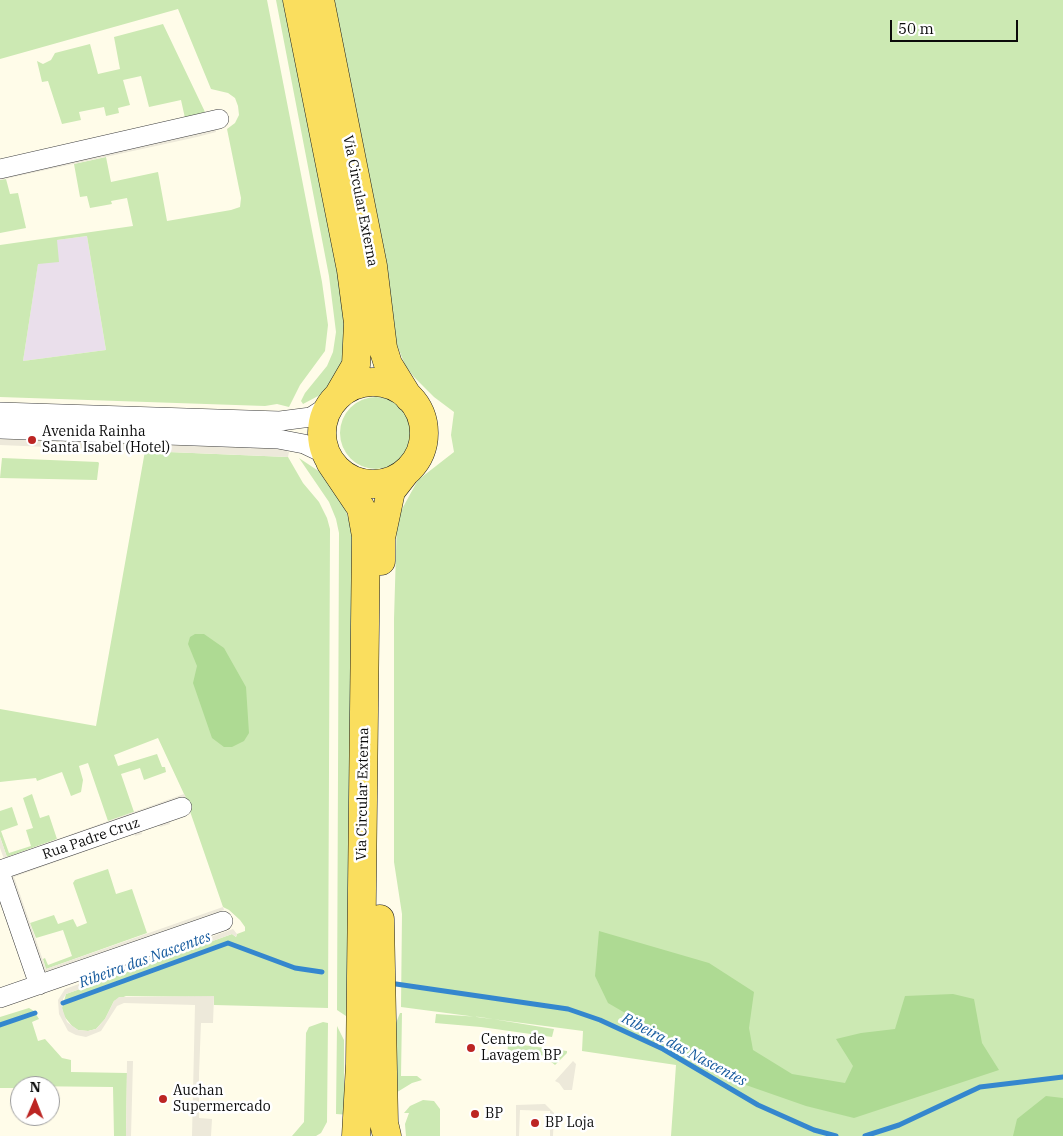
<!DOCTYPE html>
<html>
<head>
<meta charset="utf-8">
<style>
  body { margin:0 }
  #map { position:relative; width:1063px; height:1136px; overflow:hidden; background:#fffce9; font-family:"IBM Plex Serif",serif }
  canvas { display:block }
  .north { position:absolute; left:10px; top:1076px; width:50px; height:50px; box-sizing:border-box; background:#fff; border:1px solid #9d9d9d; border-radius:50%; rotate:1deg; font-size:14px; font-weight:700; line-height:20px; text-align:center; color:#0b0b0b }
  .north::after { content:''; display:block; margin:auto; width:18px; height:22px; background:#bc2523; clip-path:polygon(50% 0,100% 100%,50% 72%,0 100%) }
  .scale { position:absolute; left:890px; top:20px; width:128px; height:22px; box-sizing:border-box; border:2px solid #0b0b0b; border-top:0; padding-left:6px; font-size:15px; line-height:18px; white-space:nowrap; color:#0b0b0b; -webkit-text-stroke:4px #fff; paint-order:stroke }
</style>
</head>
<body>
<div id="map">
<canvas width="1063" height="1136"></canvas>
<div class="north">N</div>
<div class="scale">50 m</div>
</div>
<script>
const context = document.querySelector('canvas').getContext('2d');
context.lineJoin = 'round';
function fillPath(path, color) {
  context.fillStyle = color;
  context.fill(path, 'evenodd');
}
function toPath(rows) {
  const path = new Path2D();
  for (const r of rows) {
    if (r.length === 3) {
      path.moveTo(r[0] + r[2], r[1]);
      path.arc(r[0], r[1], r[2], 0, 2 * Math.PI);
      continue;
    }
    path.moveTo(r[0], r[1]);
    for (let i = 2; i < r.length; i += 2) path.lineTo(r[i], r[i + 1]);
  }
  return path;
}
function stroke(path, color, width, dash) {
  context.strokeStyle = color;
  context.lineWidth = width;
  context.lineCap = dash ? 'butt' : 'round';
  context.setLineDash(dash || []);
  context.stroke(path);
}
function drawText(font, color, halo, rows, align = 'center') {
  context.font = font + ' "IBM Plex Serif",serif';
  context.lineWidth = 5;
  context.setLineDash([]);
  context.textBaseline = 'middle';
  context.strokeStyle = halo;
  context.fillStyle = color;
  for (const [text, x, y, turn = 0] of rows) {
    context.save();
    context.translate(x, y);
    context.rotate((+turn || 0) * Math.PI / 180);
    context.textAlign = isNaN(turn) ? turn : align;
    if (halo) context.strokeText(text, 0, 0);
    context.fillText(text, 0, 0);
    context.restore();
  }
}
fillPath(toPath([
  [87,236,106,350,23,361,38,263,57,240]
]), '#eadfeb');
fillPath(toPath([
  [0,0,267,0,322,282,328,325,325,351,300,385,289,407,277,404,265,406,0,397,0,245,133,226,127,198,111,201,112,204,90,208,87,196,80,197,74,164,106,157,111,182,158,172,167,221,231,210,240,207,241,198,227,129,235,123,239,115,238,106,235,98,228,93,211,89,178,9,0,59],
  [87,236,106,350,23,361,38,264,59,262,57,240],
  [276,0,288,0,344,284,348,354,332,382,320,395,303,404,301,401,305,393,327,366,333,352,336,332,329,276],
  [331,0,1063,0,1063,1136,671,1136,676,1065,582,1051,583,1031,401,1007,402,914,394,862,394,619,397,518,418,480,454,452,451,435,454,412,434,397,414,377,405,365,395,340],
  [163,24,205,112,185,118,181,100,149,107,141,76,123,80,130,105,118,108,119,113,106,116,104,107,79,112,81,120,62,124,48,81,42,82,37,61,43,64,51,60,55,53,90,44,98,74,120,69,114,37],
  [6,179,10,194,18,193,26,228,0,233,0,180],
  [376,433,36],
  [145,451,288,457,303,483,319,502,327,518,330,529,328,1008,214,1005,214,997,126,996,114,1001,105,1019,96,1029,88,1031,78,1030,72,1026,64,1016,62,1008,66,994,232,934,236,937,237,934,245,931,245,927,240,920,229,910,223,907,184,794,158,738,114,755,118,766,157,754,162,767,165,767,166,772,144,780,140,768,121,774,134,812,108,821,88,763,79,766,83,780,81,792,71,796,62,772,37,781,36,778,0,782,0,709,96,726],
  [2,458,98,462,99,463,97,480,0,478],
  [299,458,323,474,344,505,352,530,349,1018,337,1010,339,533,336,519,329,502],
  [32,794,40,818,49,815,57,839,7,857,0,837,0,811,12,807,18,825,1,831,9,853,31,846,26,830,33,828,23,798],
  [108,869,116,894,132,889,147,933,46,969,43,959,45,958,48,965,72,956,63,930,36,938,30,923,54,915,58,924,73,919,77,927,87,923,73,883,75,880],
  [29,1008,34,1011,39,1019,32,1022,38,1041,45,1039,62,1058,71,1060,71,1072,127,1073,126,1136,114,1136,113,1087,20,1086,20,1088,0,1088,0,1017],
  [400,1013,402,1013,401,1076,417,1076,422,1080,412,1083,394,1094,394,1028],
  [436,1014,480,1017,554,1029,552,1037,481,1027,435,1023],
  [323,1022,328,1023,327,1122,321,1133,316,1136,292,1136,304,1122,306,1033,309,1027],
  [337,1026,344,1040,344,1092,351,1115,336,1114],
  [508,1043,567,1051,567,1053,555,1065,544,1056,537,1054,507,1060],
  [423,1100,434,1101,440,1109,440,1136,406,1136,405,1124,409,1113,404,1113,410,1106]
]), '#cce9b3');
fillPath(toPath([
  [195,634,204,634,224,648,246,687,249,733,244,741,232,747,224,747,212,738,193,683,197,666,188,644,190,637],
  [599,931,709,963,754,992,749,1028,753,1050,792,1074,845,1083,853,1066,836,1039,861,1033,895,1029,905,996,953,994,974,999,982,1043,999,1070,854,1118,806,1106,743,1084,693,1057,663,1035,608,1003,595,976],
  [1046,1096,1063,1098,1063,1136,1013,1136,1017,1119]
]), '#aeda93');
fillPath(toPath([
  [216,129,216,132,197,137,0,180,0,177],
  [0,437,280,448,289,452,288,457,0,445],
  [184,794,186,797,8,861,4,859,0,848,0,837,7,857],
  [190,810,191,812,170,821,170,824,160,827,159,825,141,831,142,834,135,836,134,834,14,877,46,969,223,907,224,910,44,972,11,876],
  [233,929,237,934,236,937,232,934,66,994,63,999,62,1008,67,1022,78,1030,88,1031,96,1029,105,1019,114,1001,119,997,214,996,213,1023,201,1023,199,1074,199,1118,212,1119,211,1136,192,1136,195,1005,124,1003,117,1006,101,1031,86,1037,76,1035,68,1031,59,1014,58,1000,65,989],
  [127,1061,133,1061,131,1136,126,1136],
  [573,1061,576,1064,572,1090,564,1090,559,1083,555,1081],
  [545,1104,554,1113,553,1136,550,1136,550,1111,520,1110,519,1136,516,1136,516,1105]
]), '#ede9da');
stroke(toPath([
  [396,984,568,1009,600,1020,663,1049,758,1105,814,1130,836,1136],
  [63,1003,228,943,295,968,322,972],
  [0,1025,35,1013],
  [865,1136,899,1125,980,1087,1063,1077]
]), '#3487ce', 5);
const street = toPath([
  [0,169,219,119],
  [0,412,280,421,311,417,331,404],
  [0,429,278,439,304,444,327,455],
  [0,870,182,807],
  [0,872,39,985],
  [0,998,223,921]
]);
const primary = toPath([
  [297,0,351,270,358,323,356,365,338,396],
  [320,0,373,266,383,348,388,364,409,398],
  [373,433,51],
  [330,462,361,508,366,536,360,1064,356,1136],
  [381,561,381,538,391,491,405,473],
  [380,919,384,1123,387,1136]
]);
stroke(street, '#3e3e3e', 20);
stroke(primary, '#1c1c1c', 29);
stroke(street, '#fff', 19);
stroke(primary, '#fade5e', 28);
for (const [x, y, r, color] of [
  [32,440,5,"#bc2523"],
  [471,1048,5,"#bc2523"],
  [163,1099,5,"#bc2523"],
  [475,1114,5,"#bc2523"],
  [535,1123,5,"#bc2523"]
]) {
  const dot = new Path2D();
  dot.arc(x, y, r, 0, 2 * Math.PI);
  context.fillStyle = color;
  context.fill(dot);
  stroke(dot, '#fff', 2);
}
drawText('14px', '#0b0b0b', '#fff', [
  ["Via Circular Externa",360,201,79],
  ["Via Circular Externa",363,794,-89],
  ["Rua Padre Cruz",91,839,-19]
]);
drawText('14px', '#0b0b0b', '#fff', [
  ["Avenida Rainha",42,432],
  ["Santa Isabel (Hotel)",42,448],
  ["Centro de",481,1040],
  ["Lavagem BP",481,1056],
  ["Auchan",173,1091],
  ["Supermercado",173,1107],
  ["BP",485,1114],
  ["BP Loja",545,1123]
], 'left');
drawText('italic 15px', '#14599d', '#fff', [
  ["Ribeira das Nascentes",145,960,-20],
  ["Ribeira das Nascentes",684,1050,28]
]);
</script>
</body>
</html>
